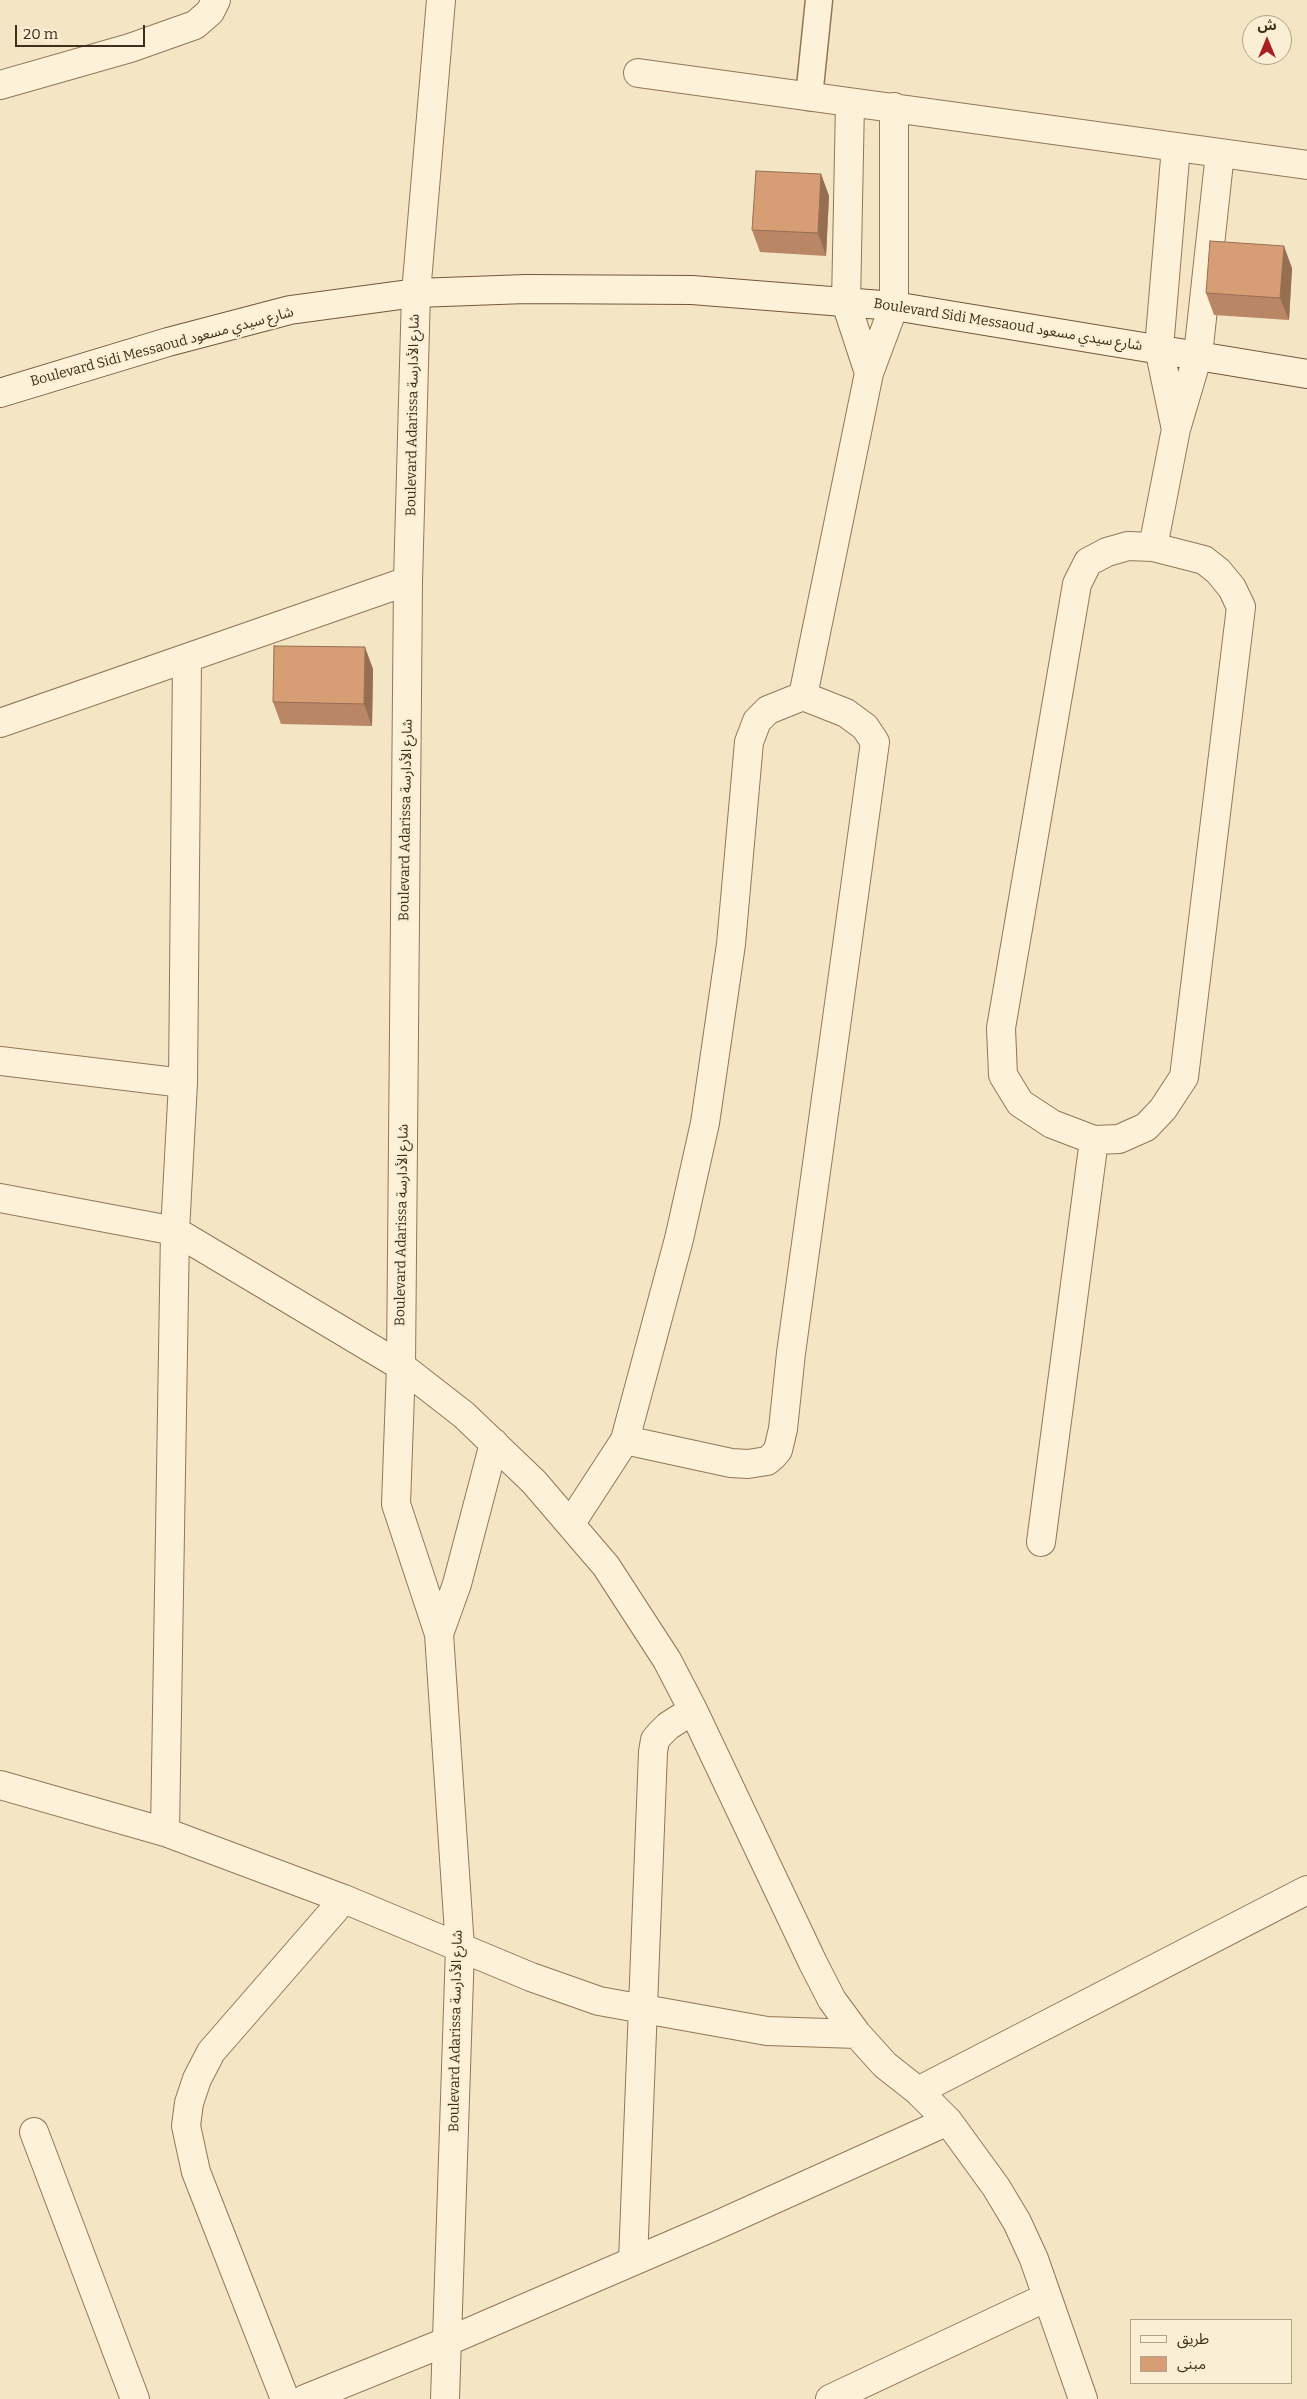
<!DOCTYPE html>
<html>
<head>
<meta charset="utf-8">
<style>
  body { margin:0 }
  #map { position:relative; width:1307px; height:2399px; overflow:hidden; background:#f4e5c4; font-family:Bitter,"Noto Sans Arabic",serif }
  canvas { display:block }
  .legend { position:absolute; left:1130px; top:2319px; width:162px; height:65px; box-sizing:border-box; background:#faefd5; border:1px solid #b0a28b; margin:0; padding:6px 9px; list-style:none; font-size:15px; color:#402e1d }
  .legend li { display:flex; align-items:center; gap:10px; height:25px }
  .legend b { width:25px; border:1px solid #b0a28b }
  .north { position:absolute; left:1242px; top:15px; width:50px; height:50px; box-sizing:border-box; background:#faefd5; border:1px solid #b0a28b; border-radius:50%; rotate:0deg; font-size:14px; font-weight:700; line-height:20px; text-align:center; color:#402e1d }
  .north::after { content:''; display:block; margin:auto; width:18px; height:22px; background:#a91f21; clip-path:polygon(50% 0,100% 100%,50% 72%,0 100%) }
  .scale { position:absolute; left:15px; top:25px; width:130px; height:22px; box-sizing:border-box; border:2px solid #402e1d; border-top:0; padding-left:6px; font-size:15px; line-height:18px; white-space:nowrap; color:#402e1d; -webkit-text-stroke:4px #faefd5; paint-order:stroke }
</style>
</head>
<body>
<div id="map">
<canvas width="1307" height="2399"></canvas>
<ul class="legend">
<li><b style="height:6px;background:#fdf2d9"></b>طريق</li>
<li><b style="height:14px;background:#d79d75"></b>مبنى</li>
</ul>
<div class="north">ش</div>
<div class="scale">20 m</div>
</div>
<script>
const context = document.querySelector('canvas').getContext('2d');
context.lineJoin = 'round';
function toPath(rows) {
  const path = new Path2D();
  for (const r of rows) {
    path.moveTo(r[0], r[1]);
    for (let i = 2; i < r.length; i += 2) path.lineTo(r[i], r[i + 1]);
  }
  return path;
}
function stroke(path, color, width, dash) {
  context.strokeStyle = color;
  context.lineWidth = width;
  context.lineCap = dash ? 'butt' : 'round';
  context.setLineDash(dash || []);
  context.stroke(path);
}
function fillPath(path, color) {
  context.fillStyle = color;
  context.fill(path, 'evenodd');
}
function drawText(font, color, halo, rows, align = 'center') {
  context.font = font + ' Bitter,"Noto Sans Arabic",serif';
  context.lineWidth = 4.5;
  context.setLineDash([]);
  context.textBaseline = 'middle';
  context.strokeStyle = halo;
  context.fillStyle = color;
  for (const [text, x, y, turn = 0] of rows) {
    context.save();
    context.translate(x, y);
    context.rotate((+turn || 0) * Math.PI / 180);
    context.textAlign = isNaN(turn) ? turn : align;
    if (halo) context.strokeText(text, 0, 0);
    context.fillText(text, 0, 0);
    context.restore();
  }
}
const lane = toPath([
  [809,97,819,0]
]);
const street = toPath([
  [441,0,416,293,408,581,401,1366,396,1504,439,1634,460,1948,445,2399],
  [638,73,1307,165],
  [0,85,130,48,195,25,210,12,216,0],
  [850,103,846,303,869,373],
  [1175,425,1159,348,1176,147],
  [1128,546,1153,547,1204,560,1218,571,1232,588,1241,607,1184,1077,1163,1109,1146,1127,1119,1139,1094,1140,1052,1124,1020,1103,1003,1075,1001,1028,1077,584,1088,562,1107,552,1128,546],
  [1153,547,1176,429,1198,355,1220,153],
  [803,696,869,373,894,306,894,107],
  [0,723,408,581],
  [0,1061,183,1083],
  [0,1198,175,1231,401,1366,464,1415,534,1482,606,1566,667,1660,693,1710,813,1963,832,2000,857,2034,885,2065,918,2091,948,2121,996,2187,1017,2222,1034,2259,1083,2399],
  [571,1523,625,1440,679,1239,705,1123,731,944,749,742,757,721,768,710,803,696,846,713,865,727,875,742,791,1353,783,1429,778,1450,773,1456,767,1461,748,1464,731,1463,625,1440],
  [1041,1542,1094,1140],
  [439,1634,457,1584,494,1443],
  [0,1785,165,1832,344,1899,531,1977,599,2001,767,2031,857,2034],
  [165,1832,175,1231,183,1083,187,659],
  [918,2091,1307,1890],
  [34,2132,135,2399],
  [633,2261,653,1752,655,1740,660,1734,668,1726,693,1710],
  [285,2399,196,2172,186,2126,189,2103,197,2079,211,2052,344,1899],
  [305,2399,446,2342,715,2226,948,2121],
  [830,2399,1047,2297]
]);
const secondary = toPath([
  [0,393,168,342,290,310,416,293,526,289,692,290,894,306,1307,374]
]);
stroke(lane, '#927657', 29);
stroke(street, '#927657', 30);
stroke(secondary, '#74573a', 30);
stroke(lane, '#fdf2d9', 26);
stroke(street, '#fdf2d9', 28);
stroke(secondary, '#fdf2d9', 28);
fillPath(toPath([
  [821,174,829,196,826,256,760,252,752,230],
  [1292,268,1289,320,1214,315,1206,293],
  [373,669,372,726,281,724,273,702]
]), '#b98765');
fillPath(toPath([
  [821,174,829,196,826,256,818,233],
  [1284,246,1292,268,1289,320,1280,298],
  [365,647,373,669,372,726,364,704]
]), '#966e52');
const building = toPath([
  [756,171,821,174,818,233,752,230,756,171],
  [1210,241,1284,246,1280,298,1206,293,1210,241],
  [274,646,365,647,364,704,273,702,274,646]
]);
fillPath(building, '#d79d75');
stroke(building, '#966e52', 1);
drawText('14px', '#402e1d', '#faefd5', [
  ["Boulevard Sidi Messaoud شارع سيدي مسعود",1008,325,9],
  ["Boulevard Sidi Messaoud شارع سيدي مسعود",162,347,-15],
  ["Boulevard Adarissa شارع الأدارسة",413,415,-89],
  ["Boulevard Adarissa شارع الأدارسة",406,820,-89],
  ["Boulevard Adarissa شارع الأدارسة",402,1225,-89],
  ["Boulevard Adarissa شارع الأدارسة",456,2031,-89]
]);
</script>
</body>
</html>
